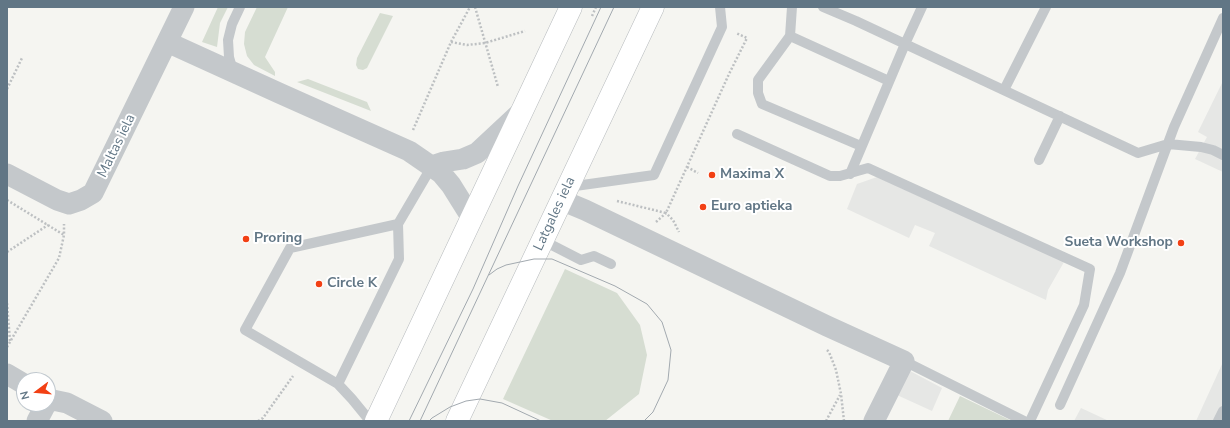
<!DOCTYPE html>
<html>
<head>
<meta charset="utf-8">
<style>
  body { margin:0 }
  #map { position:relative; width:1230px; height:428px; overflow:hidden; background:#f5f5f1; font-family:"Nunito Sans",sans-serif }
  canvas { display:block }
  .frame { position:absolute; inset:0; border:8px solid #617685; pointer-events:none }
  .north { position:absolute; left:16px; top:372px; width:40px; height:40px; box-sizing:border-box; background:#fff; border:1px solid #c0c8ce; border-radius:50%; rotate:254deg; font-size:11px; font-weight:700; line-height:16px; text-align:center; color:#617685 }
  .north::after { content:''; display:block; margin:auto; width:14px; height:18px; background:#f24014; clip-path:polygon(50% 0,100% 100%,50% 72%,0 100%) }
</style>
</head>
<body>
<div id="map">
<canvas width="1230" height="428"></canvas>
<div class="frame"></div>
<div class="north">N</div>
</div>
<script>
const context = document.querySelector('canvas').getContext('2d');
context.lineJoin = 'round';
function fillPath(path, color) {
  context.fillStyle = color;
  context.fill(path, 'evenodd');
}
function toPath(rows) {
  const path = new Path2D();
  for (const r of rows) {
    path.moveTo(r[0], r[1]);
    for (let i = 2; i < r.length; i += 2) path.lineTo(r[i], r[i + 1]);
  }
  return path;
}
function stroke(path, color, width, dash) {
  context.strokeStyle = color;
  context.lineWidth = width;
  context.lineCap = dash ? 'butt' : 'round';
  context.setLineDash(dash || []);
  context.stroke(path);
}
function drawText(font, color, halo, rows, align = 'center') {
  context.font = font + ' "Nunito Sans",sans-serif';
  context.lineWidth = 4;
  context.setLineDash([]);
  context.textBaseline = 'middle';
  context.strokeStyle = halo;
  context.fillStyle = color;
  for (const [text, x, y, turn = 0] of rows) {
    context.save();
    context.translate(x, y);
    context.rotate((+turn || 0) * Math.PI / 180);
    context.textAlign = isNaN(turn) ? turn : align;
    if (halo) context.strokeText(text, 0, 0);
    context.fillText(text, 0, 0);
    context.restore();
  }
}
fillPath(toPath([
  [1223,81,1223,172,1195,159,1207,137,1198,132],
  [877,177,1064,262,1048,290,1046,300,929,246,935,233,915,225,909,238,847,209,857,184],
  [1223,362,1223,421,1196,421],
  [910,371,942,388,932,411,897,395],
  [1081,408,1109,421,1074,421]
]), '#e6e7e5');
fillPath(toPath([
  [218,7,228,7,220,23,217,47,202,42],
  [257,7,288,7,265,57,275,72,275,76,254,65,247,56,244,44,245,32],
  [380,13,393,16,367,68,363,70,358,69,356,65,357,58],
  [308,79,367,102,371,111,297,82],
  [565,269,617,293,640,325,647,355,639,394,605,421,553,421,503,399],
  [960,396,1012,421,948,421]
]), '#d6ddd2');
const highway = toPath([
  [376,421,571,7],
  [457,421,653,7]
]);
stroke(highway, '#b6babd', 23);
stroke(toPath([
  [475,7,498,87],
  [592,16,596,7],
  [451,42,467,45,485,43,525,31],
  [7,89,22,58],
  [413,130,451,42,470,7],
  [687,167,698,173],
  [7,200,64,235],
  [617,201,666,213,729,74,747,38,736,33],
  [656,222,666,213,673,220,679,232],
  [7,252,48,225],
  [7,303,10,341],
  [7,347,59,258,64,235,64,224],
  [827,350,829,352,836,370,841,394,844,421],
  [258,421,263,418,293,376],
  [826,421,840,395]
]), '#bdc0c2', 2.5, [2, 2]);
stroke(toPath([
  [792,7,790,36,758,80,758,93,762,104,861,146],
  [823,7,856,21,1138,153,1168,144,1201,147,1213,150,1223,155],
  [790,36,889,81],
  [233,71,229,57,228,40,232,24,240,7],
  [1004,90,1046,7],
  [737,134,830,176,840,176,868,168,1090,269,1084,305,1030,421],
  [1039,160,1060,116],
  [850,174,905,44,922,7],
  [568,187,654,175,722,27,720,7],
  [542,240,581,260,594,256,611,264],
  [904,361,1024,421],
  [338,384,399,259,398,224,432,166],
  [1060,405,1120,273,1174,127,1223,18],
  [370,421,352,399,338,384,245,330,290,248,398,224],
  [1218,421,1223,411]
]), '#c4c8cb', 10);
stroke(toPath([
  [167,42,279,93,409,151,441,173,451,185,471,217],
  [432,166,444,162,463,159,477,153,521,112],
  [7,174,57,200,69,204,81,200,93,193,184,7],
  [561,200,585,210,827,326,904,361,874,421],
  [7,374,24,384],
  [48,399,67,403,102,421],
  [37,421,46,404]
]), '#c4c8cb', 21);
stroke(highway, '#fff', 22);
stroke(toPath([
  [489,275,497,269,506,265,534,259,552,259,615,286,647,304,662,322,671,350,668,380,653,412,644,421],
  [409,421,473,289,518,186,601,7],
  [420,421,614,7],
  [429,421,432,418,450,407,466,401,480,399,502,403,541,421]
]), '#a2a9af', 1);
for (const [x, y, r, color] of [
  [712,175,4,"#f24014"],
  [703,207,4,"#f24014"],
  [246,239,4,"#f24014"],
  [1181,243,4,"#f24014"],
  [319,284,4,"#f24014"]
]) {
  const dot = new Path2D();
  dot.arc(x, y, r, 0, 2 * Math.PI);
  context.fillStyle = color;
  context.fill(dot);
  stroke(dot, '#fff', 1.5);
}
drawText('14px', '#617685', '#fff', [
  ["Maltas iela",117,146,-64],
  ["Latgales iela",555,214,-65]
]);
drawText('bold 14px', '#617685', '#fff', [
  ["Maxima X",720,175],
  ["Euro aptieka",711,207],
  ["Proring",254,239],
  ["Sueta Workshop",1173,243,"right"],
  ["Circle K",327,284]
], 'left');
</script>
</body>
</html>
